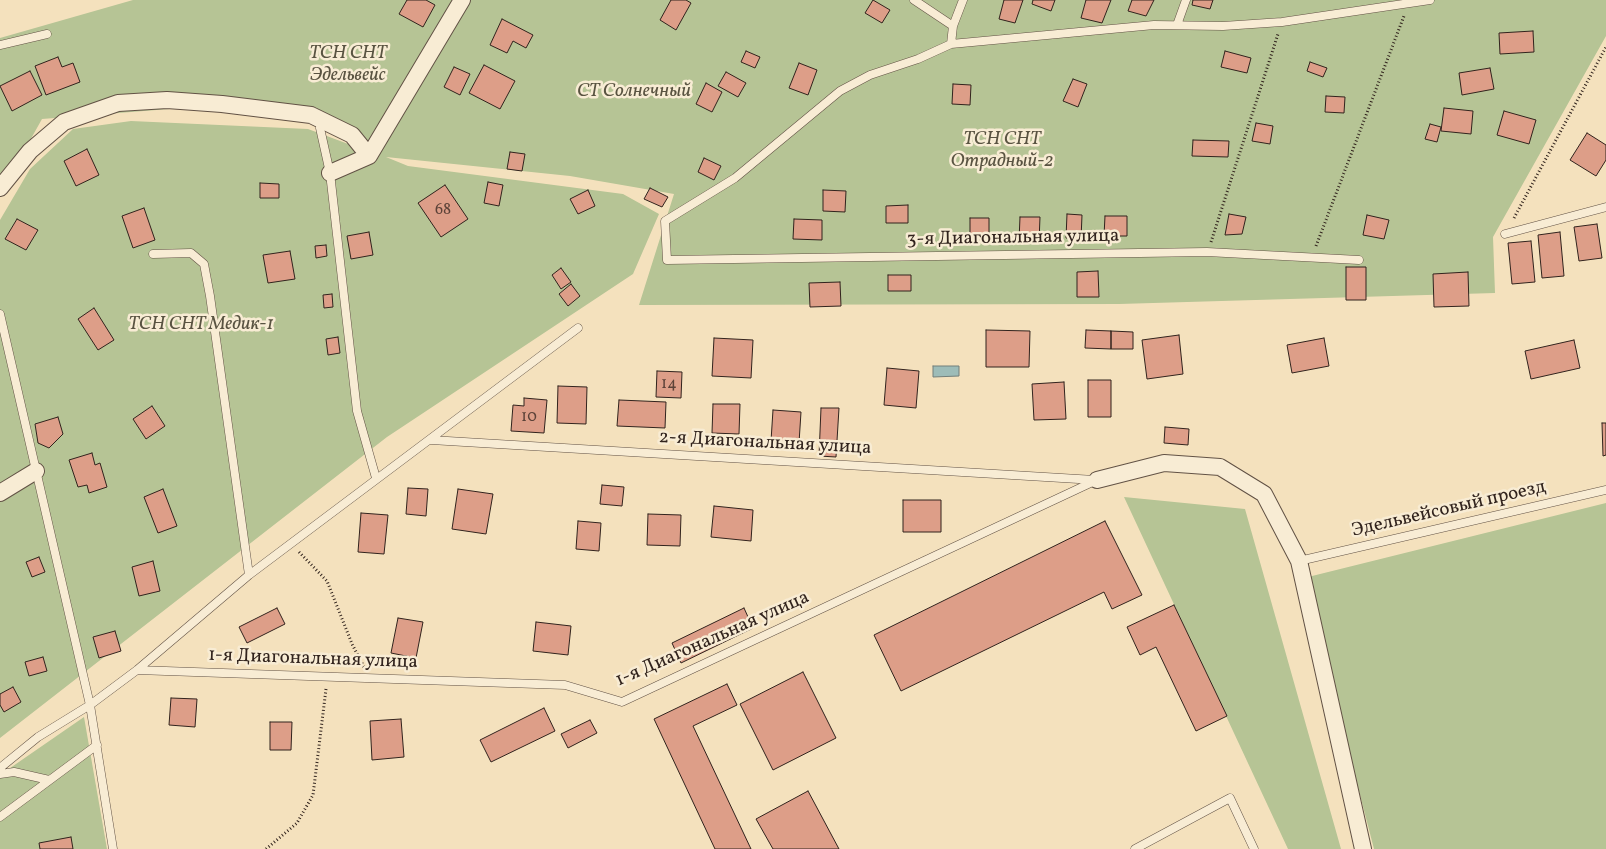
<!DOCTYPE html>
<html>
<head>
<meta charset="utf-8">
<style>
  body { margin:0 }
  canvas { display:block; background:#f4e1bd }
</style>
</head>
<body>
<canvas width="1606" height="849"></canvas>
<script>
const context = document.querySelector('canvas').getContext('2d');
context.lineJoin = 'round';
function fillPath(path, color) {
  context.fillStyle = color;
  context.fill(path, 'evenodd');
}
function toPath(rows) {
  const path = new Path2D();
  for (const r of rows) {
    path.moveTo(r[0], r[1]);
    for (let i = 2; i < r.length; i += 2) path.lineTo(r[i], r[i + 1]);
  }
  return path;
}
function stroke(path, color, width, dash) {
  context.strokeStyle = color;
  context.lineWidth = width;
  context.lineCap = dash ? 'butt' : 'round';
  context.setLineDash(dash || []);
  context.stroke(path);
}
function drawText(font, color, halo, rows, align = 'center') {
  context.font = font + ' Vollkorn,serif';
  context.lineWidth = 5;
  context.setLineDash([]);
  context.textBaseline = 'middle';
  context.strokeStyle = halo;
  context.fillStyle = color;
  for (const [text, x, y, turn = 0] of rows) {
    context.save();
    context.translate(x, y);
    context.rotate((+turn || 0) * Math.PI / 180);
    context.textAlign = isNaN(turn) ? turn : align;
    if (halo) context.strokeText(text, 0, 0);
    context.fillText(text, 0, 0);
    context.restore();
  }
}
fillPath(toPath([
  [133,0,1606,0,1606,36,1493,237,1495,293,1119,304,639,305,674,194,570,176,386,157,408,166,623,194,659,214,633,274,387,437,0,738,0,220,30,169,73,129,131,121,308,129,359,148,312,121,182,108,42,119,0,194,0,38],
  [1124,497,1245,509,1341,849,1288,849],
  [1606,503,1606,849,1374,849,1304,578],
  [84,717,107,849,0,849,0,775]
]), '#b6c495');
const water = toPath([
  [933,366,959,366,959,376,933,377,933,366]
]);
fillPath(water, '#9dbcb8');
stroke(water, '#727f7a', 1);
const building = toPath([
  [407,0,426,0,435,5,423,27,399,14,407,0],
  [671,0,686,0,691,3,676,30,660,20,671,0],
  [873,0,890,10,882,23,865,13,873,0],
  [1004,0,1023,0,1015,23,999,19,1004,0],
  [1033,0,1055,0,1051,11,1032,4,1033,0],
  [1086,0,1111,0,1102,23,1081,18,1086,0],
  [1132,0,1154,0,1146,16,1128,11,1132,0],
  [1193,0,1213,0,1210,9,1192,5,1193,0],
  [502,19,533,35,526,48,513,41,507,53,490,45,502,19],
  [1533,31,1534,52,1500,54,1499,33,1533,31],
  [746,51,760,57,755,68,741,62,746,51],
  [1225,51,1251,58,1247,73,1221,67,1225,51],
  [58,57,62,67,73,63,80,82,46,95,35,66,58,57],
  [1310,62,1327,68,1323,77,1307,71,1310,62],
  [799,63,817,70,808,95,789,88,799,63],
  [484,65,515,81,500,109,469,93,484,65],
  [454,67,470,74,460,95,444,87,454,67],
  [1490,68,1494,89,1462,95,1459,73,1490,68],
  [30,71,42,95,12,111,0,86,30,71],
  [726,72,746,83,738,97,718,86,726,72],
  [1073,79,1087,84,1078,107,1063,101,1073,79],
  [706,83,722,92,712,112,696,104,706,83],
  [953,84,971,85,970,105,952,104,953,84],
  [1326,96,1345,97,1344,113,1325,112,1326,96],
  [1444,108,1473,111,1471,134,1441,131,1444,108],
  [1504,111,1536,120,1529,144,1497,135,1504,111],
  [1256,123,1273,126,1270,144,1252,141,1256,123],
  [1430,124,1441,127,1437,142,1425,139,1430,124],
  [1587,133,1606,145,1606,160,1596,176,1570,160,1587,133],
  [1193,140,1229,141,1228,157,1192,156,1193,140],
  [87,149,99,175,76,186,64,161,87,149],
  [510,152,525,154,522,171,507,169,510,152],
  [704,158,721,166,714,180,698,172,704,158],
  [488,182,503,185,499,206,484,203,488,182],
  [260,183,279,184,279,198,260,198,260,183],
  [445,185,468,219,441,237,418,203,445,185],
  [650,188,668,197,662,207,644,199,650,188],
  [588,190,595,206,578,214,570,199,588,190],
  [823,190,846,191,845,212,823,211,823,190],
  [908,205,908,223,886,223,886,206,908,205],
  [144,208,155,240,133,248,122,216,144,208],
  [1067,214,1082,215,1081,239,1066,238,1067,214],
  [1229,214,1246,217,1242,234,1225,235,1229,214],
  [1367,215,1389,220,1384,239,1363,235,1367,215],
  [1105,216,1127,216,1127,236,1104,236,1105,216],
  [1020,217,1040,217,1039,242,1019,241,1020,217],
  [970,218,989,218,989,239,970,240,970,218],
  [17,219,38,230,26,250,5,239,17,219],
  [794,219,822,220,822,240,793,239,794,219],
  [1597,224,1602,258,1579,261,1574,227,1597,224],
  [369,232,373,255,351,259,347,236,369,232],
  [1560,232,1564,276,1542,278,1538,235,1560,232],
  [1531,241,1535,282,1512,284,1508,243,1531,241],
  [326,245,327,256,316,258,315,246,326,245],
  [290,251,295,279,268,283,263,255,290,251],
  [1346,267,1366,267,1366,300,1346,300,1346,267],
  [561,268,571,282,561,289,552,275,561,268],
  [1098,271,1099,297,1077,297,1077,272,1098,271],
  [1468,272,1469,306,1434,307,1433,274,1468,272],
  [888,275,911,275,911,291,888,291,888,275],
  [840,282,841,306,810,307,809,283,840,282],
  [571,284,580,296,568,306,559,294,571,284],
  [332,294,333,307,324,308,323,295,332,294],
  [94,308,114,340,98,350,78,319,94,308],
  [986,330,1030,331,1029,367,986,367,986,330],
  [1086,330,1111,331,1111,349,1085,348,1086,330],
  [1111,331,1133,332,1133,349,1111,349,1111,331],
  [1179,335,1183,374,1147,379,1142,340,1179,335],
  [338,337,340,353,328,355,326,339,338,337],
  [714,338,753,340,751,378,712,376,714,338],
  [1324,338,1329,366,1292,373,1287,345,1324,338],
  [1574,340,1580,368,1531,379,1525,351,1574,340],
  [887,368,919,371,916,408,884,405,887,368],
  [657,371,682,372,681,398,656,397,657,371],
  [1088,380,1111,380,1111,417,1088,417,1088,380],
  [1064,382,1066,419,1034,420,1032,384,1064,382],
  [558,386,587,387,586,424,557,423,558,386],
  [524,398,547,400,544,433,511,431,513,405,524,406,524,398],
  [619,400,666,402,665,428,617,426,619,400],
  [713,404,740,404,739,434,712,433,713,404],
  [152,406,165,426,146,439,133,419,152,406],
  [821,408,839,408,836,457,819,456,821,408],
  [773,410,801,412,799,443,771,441,773,410],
  [58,417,63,434,49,448,38,443,35,424,58,417],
  [1602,423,1606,423,1606,455,1603,456,1602,423],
  [1165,427,1189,429,1188,445,1164,443,1165,427],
  [92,453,95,465,100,463,107,487,89,493,87,485,78,487,69,460,92,453],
  [602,485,624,487,622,506,600,504,602,485],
  [408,488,428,489,426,516,406,514,408,488],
  [163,489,177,526,158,533,144,497,163,489],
  [458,489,493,494,486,534,452,529,458,489],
  [903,500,941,500,941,532,903,532,903,500],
  [714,506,753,510,751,541,711,537,714,506],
  [361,513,388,515,384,554,358,552,361,513],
  [648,514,681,515,680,546,647,545,648,514],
  [578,521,601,523,599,551,576,549,578,521],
  [1105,521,1142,595,1112,609,1104,592,901,691,874,635,1105,521],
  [39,557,45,572,32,577,26,562,39,557],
  [153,561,160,591,139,596,132,567,153,561],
  [1174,605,1227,716,1196,731,1156,647,1140,655,1127,627,1174,605],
  [277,608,285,624,247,643,239,627,277,608],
  [744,608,753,628,681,663,672,643,744,608],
  [398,618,423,622,416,658,391,653,398,618],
  [536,622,571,626,568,655,533,651,536,622],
  [115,631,121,651,99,658,93,637,115,631],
  [43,657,47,671,29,676,25,662,43,657],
  [803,672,836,738,773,770,740,704,803,672],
  [727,684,737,705,693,726,751,849,715,849,654,719,727,684],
  [13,687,21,702,4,712,0,705,0,694,13,687],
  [171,698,197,699,195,727,169,725,171,698],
  [544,708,555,731,491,762,480,740,544,708],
  [401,719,404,757,372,760,370,721,401,719],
  [590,720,597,733,568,748,561,734,590,720],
  [270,722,292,722,291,750,270,750,270,722],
  [808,791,839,849,773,849,756,819,808,791],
  [71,837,73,849,40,849,39,843,71,837]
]);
fillPath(building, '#dd9e88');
stroke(building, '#31231d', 1);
const service = toPath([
  [914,0,953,26],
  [1177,25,1186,0],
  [951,44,953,26,963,0],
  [0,45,47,34],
  [320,128,330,173,357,411,376,478],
  [1505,234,1606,207],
  [153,254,191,253,204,264,210,296,249,575],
  [1359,260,1207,252,667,260,665,221,735,178,840,91,870,75,918,59,951,44,1154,25,1223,26,1282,22,1430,0],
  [0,314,90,705,113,849],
  [431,440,1095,480],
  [1299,561,1606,490],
  [137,670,565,685,622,702,1097,480],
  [0,768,38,737,90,705,137,670,249,575,578,328],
  [0,774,14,772,49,780],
  [0,817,97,745],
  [1135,849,1230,798,1254,849]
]);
const minor = toPath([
  [330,173,369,156,462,0],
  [0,188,30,151,64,122,118,103,167,100,222,104,311,115,352,135,369,156],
  [1097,480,1164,463,1220,467,1264,494,1299,561,1363,849],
  [0,493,36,471]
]);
stroke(service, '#625245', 9);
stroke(minor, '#625245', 18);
stroke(toPath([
  [1514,218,1606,47],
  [1211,242,1278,34],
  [1316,246,1404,16],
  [299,552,327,581,352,644,364,667],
  [266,849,297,823,313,795,326,689]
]), '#31231d', 3, [1, 2.5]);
stroke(service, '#f8ecd4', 8);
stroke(minor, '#f8ecd4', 16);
drawText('16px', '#5c4238', null, [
  ["68",443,211],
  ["14",669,385],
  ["10",529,418]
]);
drawText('italic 19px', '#595341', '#f8ecd4', [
  ["ТСН СНТ",348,55],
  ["Эдельвейс",348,77],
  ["СТ Солнечный",634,93],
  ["ТСН СНТ",1002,141],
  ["Отрадный-2",1002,163],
  ["ТСН СНТ Медик-1",201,326]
]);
drawText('19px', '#31231d', '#f8ecd4', [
  ["3-я Диагональная улица",1013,239,-1],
  ["2-я Диагональная улица",765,444,3],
  ["Эдельвейсовый проезд",1449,510,-13],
  ["1-я Диагональная улица",713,640,-24],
  ["1-я Диагональная улица",313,660,2]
]);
</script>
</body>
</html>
